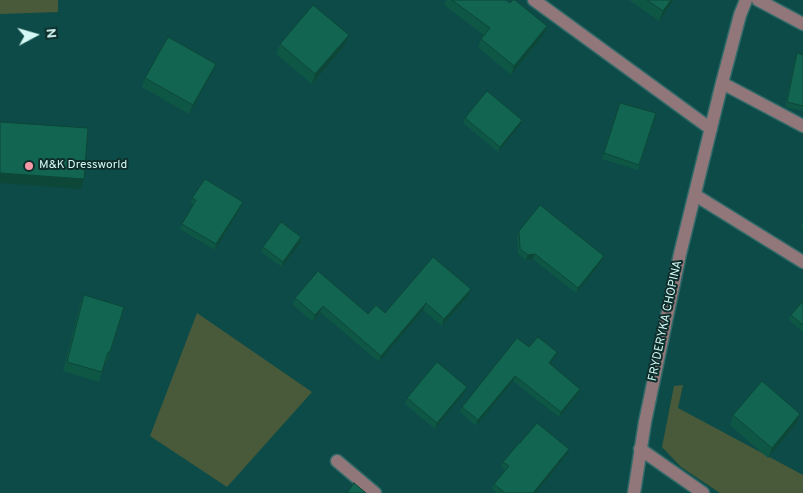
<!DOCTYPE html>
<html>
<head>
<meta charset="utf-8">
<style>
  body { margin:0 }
  #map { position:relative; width:803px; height:493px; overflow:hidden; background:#0d4b49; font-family:Overpass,sans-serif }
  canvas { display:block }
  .north { position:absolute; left:10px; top:10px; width:50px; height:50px; -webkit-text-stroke:4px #0e2e2c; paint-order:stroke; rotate:84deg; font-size:14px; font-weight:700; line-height:20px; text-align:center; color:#d4f8f5 }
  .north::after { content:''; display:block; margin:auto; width:18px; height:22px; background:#d4f8f5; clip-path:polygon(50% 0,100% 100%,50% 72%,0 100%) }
</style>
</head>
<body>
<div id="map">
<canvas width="803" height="493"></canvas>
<div class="north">N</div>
</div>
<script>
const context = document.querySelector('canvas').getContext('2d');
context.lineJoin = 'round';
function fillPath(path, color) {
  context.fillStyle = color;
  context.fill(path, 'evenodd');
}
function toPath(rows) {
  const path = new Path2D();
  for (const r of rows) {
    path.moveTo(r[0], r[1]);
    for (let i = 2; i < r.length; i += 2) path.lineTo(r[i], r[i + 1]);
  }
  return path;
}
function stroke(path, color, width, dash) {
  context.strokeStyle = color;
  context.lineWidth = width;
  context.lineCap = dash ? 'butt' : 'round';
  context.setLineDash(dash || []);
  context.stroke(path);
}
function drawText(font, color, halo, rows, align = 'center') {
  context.font = font + ' Overpass,sans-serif';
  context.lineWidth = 4;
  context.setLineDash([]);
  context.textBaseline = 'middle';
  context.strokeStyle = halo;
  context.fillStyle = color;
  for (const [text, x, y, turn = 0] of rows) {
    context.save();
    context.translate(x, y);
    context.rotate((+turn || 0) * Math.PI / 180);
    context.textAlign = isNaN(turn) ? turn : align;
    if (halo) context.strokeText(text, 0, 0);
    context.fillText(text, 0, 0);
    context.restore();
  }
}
fillPath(toPath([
  [0,0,58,0,58,12,0,14],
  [197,313,312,392,227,487,150,436],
  [683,385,678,408,803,475,803,493,720,493,681,467,662,447,674,386]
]), '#485a39');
const minor = toPath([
  [534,0,711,129],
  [758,0,803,24],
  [722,83,803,126],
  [695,195,803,262],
  [640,449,703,493],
  [337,461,375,493],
  [634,493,645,422,680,254,722,83,740,15,746,0]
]);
stroke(minor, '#316a68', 15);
stroke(minor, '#92777a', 12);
fillPath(toPath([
  [446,0,506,0,547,26,544,34,511,75,478,47,481,39,484,35,444,5],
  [629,0,674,0,659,21],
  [280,44,345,45,312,84,276,54],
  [797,53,803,55,803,111,785,107,795,59],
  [216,64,212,73,189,114,142,87,145,78],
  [620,103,656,113,638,170,602,159],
  [465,118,522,120,520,125,498,152,463,123],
  [192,198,243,202,241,207,215,250,180,229,182,224,193,205,191,203],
  [803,221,803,228,801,227],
  [519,231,604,256,602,261,576,293,533,259,526,260,518,254,517,236],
  [301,237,300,243,282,267,261,252,263,247],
  [433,257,468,296,442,326,423,310,379,362,320,312,313,322,293,305,295,298,368,314,385,313],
  [84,295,110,352,107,362,105,361,99,382,63,371,80,305],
  [803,301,803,332,789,320,791,315],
  [529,347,557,352,555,357,550,364,580,389,578,394,559,417,513,381,476,426,460,412,462,407],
  [465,392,435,429,405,404,407,398],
  [733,415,797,423,768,458,730,425],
  [520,443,569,449,567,454,536,493,497,493,492,489,494,484,505,470,501,467,503,462]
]), '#0f5745');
fillPath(toPath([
  [671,0,674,0,659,21,663,11],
  [547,26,544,34,511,75,514,66],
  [349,35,345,45,312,84,315,74],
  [216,64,212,73,189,114,193,105],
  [522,120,520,125,498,152,500,147],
  [0,173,84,179,81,189,0,183],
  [243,202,241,207,215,250,216,244],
  [301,237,300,243,282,267,283,262],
  [535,254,533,259,526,260,528,255],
  [604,256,602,261,576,293,578,288],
  [471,289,468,296,442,326,444,319],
  [426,303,423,310,379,362,381,356],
  [323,306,320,312,313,322,315,315],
  [557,352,555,357,547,368,549,363],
  [515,376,513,381,476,426,478,420],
  [467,387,465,392,435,429,437,423],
  [580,389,578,394,559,417,561,412],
  [800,414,797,423,768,458,772,448],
  [569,449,567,454,536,493,533,493]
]), '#0d4738');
const building = toPath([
  [452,0,506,0,510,3,513,0,515,0,547,26,514,66,481,39,490,28,452,0],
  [647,0,671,0,663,11,647,0],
  [313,5,349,35,315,74,280,44,313,5],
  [168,37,216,64,193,105,145,78,168,37],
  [797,53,803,55,803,106,787,102,797,53],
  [487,91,522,120,500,147,465,118,487,91],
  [620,103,656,113,639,165,604,153,620,103],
  [0,122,88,128,84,179,0,173,0,122],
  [205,179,243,202,216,244,182,224,196,200,192,198,205,179],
  [540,205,604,256,578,288,535,254,528,255,520,249,519,231,540,205],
  [281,222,301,237,283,262,263,247,281,222],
  [433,257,471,289,444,319,426,303,381,356,323,306,315,315,295,298,318,271,368,314,376,305,385,313,433,257],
  [84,295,124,307,110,352,108,352,102,372,67,362,84,295],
  [803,301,803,325,791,315,803,301],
  [538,337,557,352,549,363,580,389,561,412,515,376,478,420,462,407,517,338,529,347,538,337],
  [437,362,467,387,437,423,407,398,437,362],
  [762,381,800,414,772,448,733,415,762,381],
  [537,423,569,449,533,493,505,493,494,484,509,466,503,462,519,443,520,443,537,423],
  [354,483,366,493,347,493,354,483]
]);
fillPath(building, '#126550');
stroke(building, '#0d4738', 1);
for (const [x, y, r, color] of [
  [29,166,5,"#f49aa6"]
]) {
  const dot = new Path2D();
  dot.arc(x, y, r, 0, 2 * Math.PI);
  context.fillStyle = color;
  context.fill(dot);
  stroke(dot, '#0e2e2c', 2);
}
drawText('12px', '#d4f8f5', '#0e2e2c', [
  ["M&K Dressworld",39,166]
], 'left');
drawText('12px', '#d4f8f5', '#0e2e2c', [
  ["FRYDERYKA CHOPINA",666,321,-78]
]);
</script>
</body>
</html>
